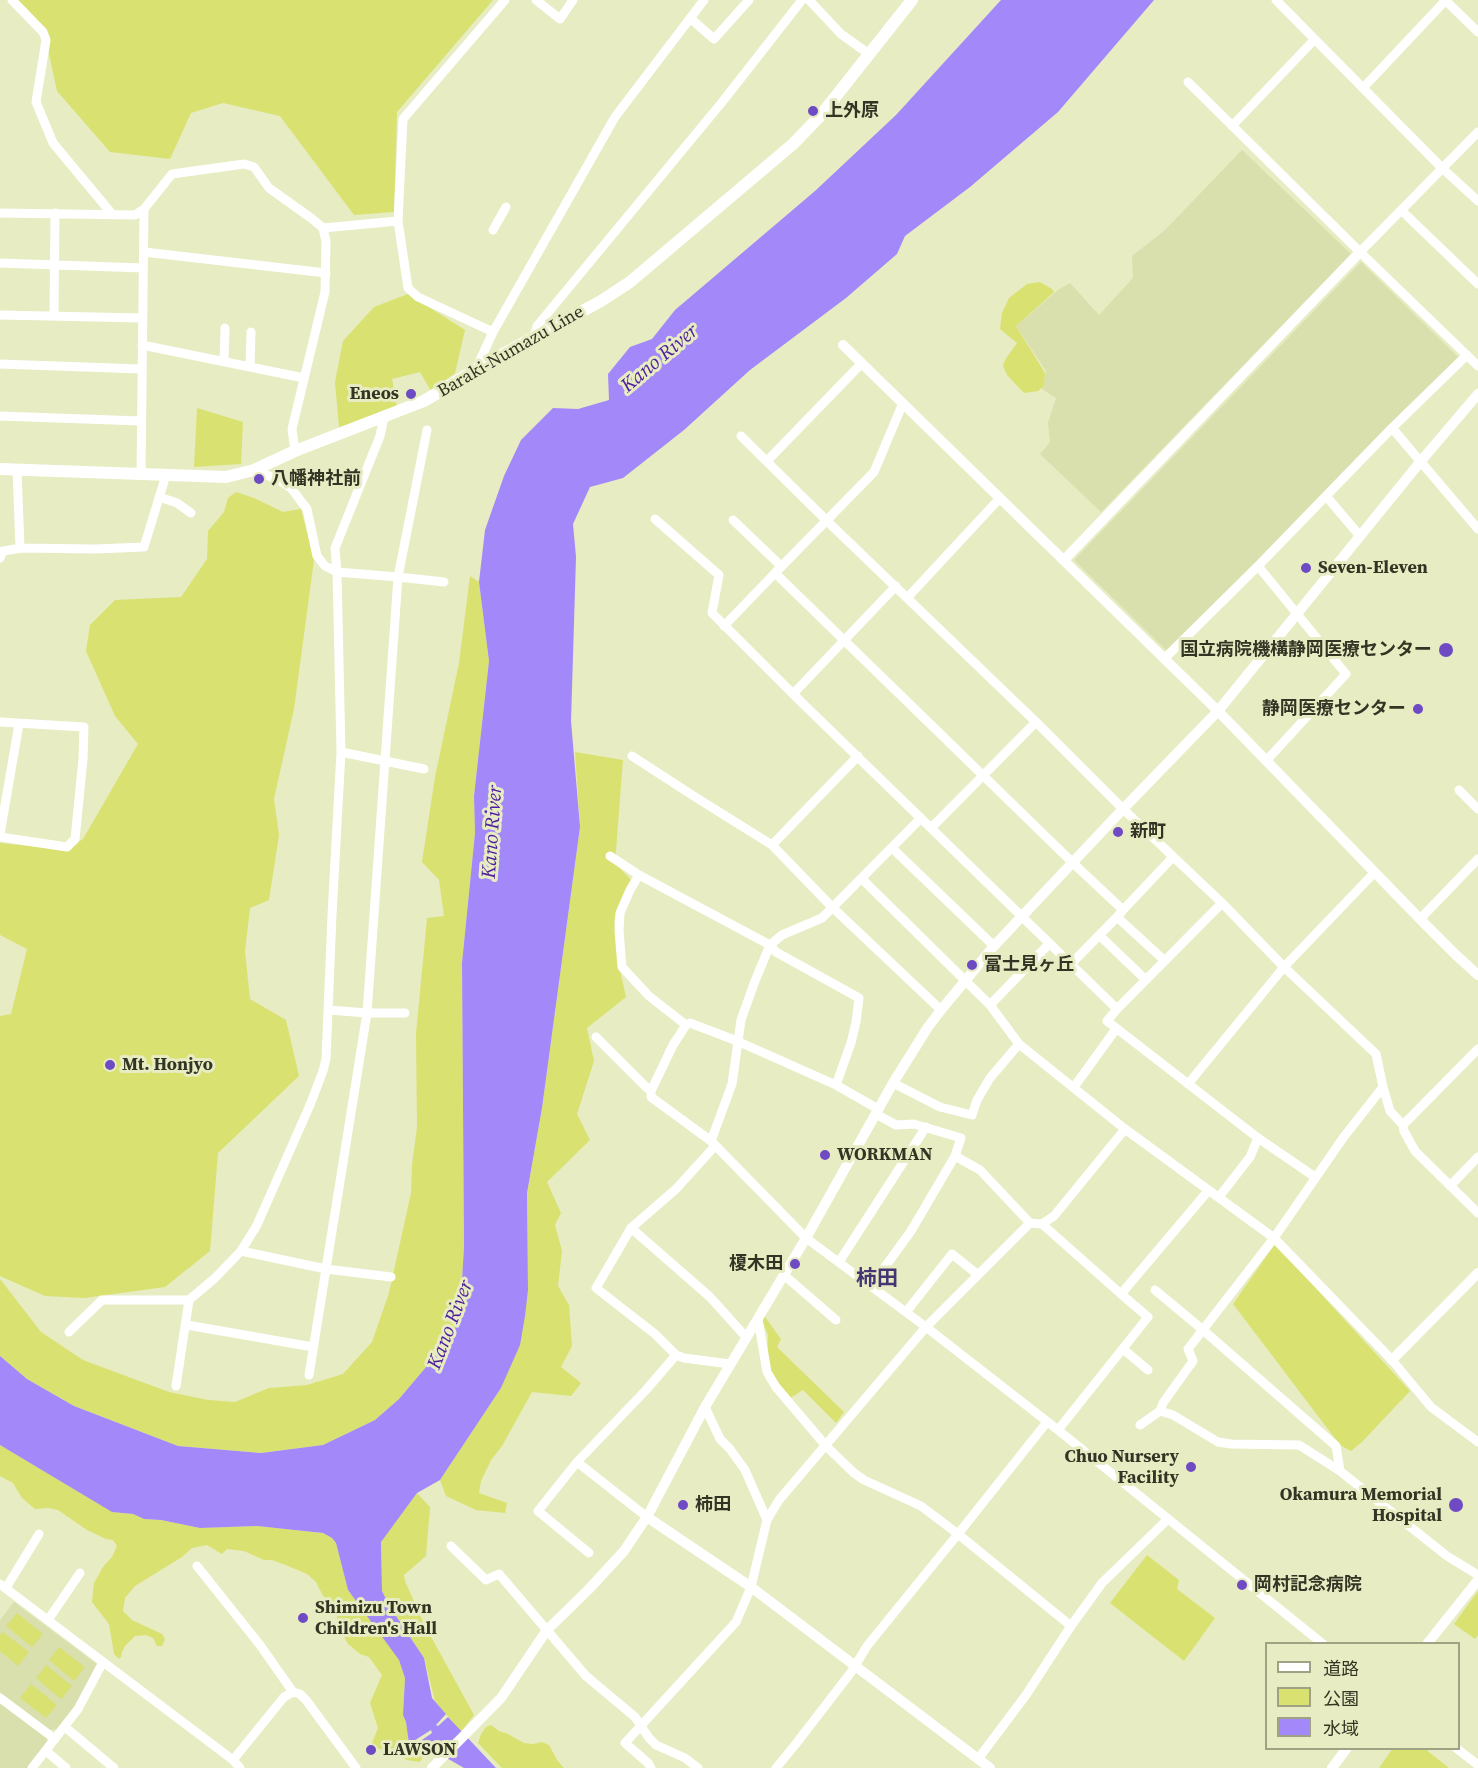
<!DOCTYPE html>
<html>
<head>
<meta charset="utf-8">
<style>
  body { margin:0 }
  #map { position:relative; width:1478px; height:1768px; overflow:hidden; background:#e7ecc2; font-family:"Source Serif 4","Noto Sans JP",serif }
  canvas { display:block }
  .legend { position:absolute; left:1265px; top:1642px; width:195px; height:108px; box-sizing:border-box; background:#e7ecc2; border:2px solid #9fa283; margin:0; padding:8px 10px; list-style:none; font-size:18px; color:#333424 }
  .legend li { display:flex; align-items:center; gap:12px; height:30px }
  .legend b { width:30px; border:2px solid #9fa283 }
</style>
</head>
<body>
<div id="map">
<canvas width="1478" height="1768"></canvas>
<ul class="legend">
<li><b style="height:8px;background:#fff"></b>道路</li>
<li><b style="height:16px;background:#d9e171"></b>公園</li>
<li><b style="height:16px;background:#a288f8"></b>水域</li>
</ul>
</div>
<script>
const context = document.querySelector('canvas').getContext('2d');
context.lineJoin = 'round';
function fillPath(path, color) {
  context.fillStyle = color;
  context.fill(path, 'evenodd');
}
function toPath(rows) {
  const path = new Path2D();
  for (const r of rows) {
    path.moveTo(r[0], r[1]);
    for (let i = 2; i < r.length; i += 2) path.lineTo(r[i], r[i + 1]);
  }
  return path;
}
function stroke(path, color, width, dash) {
  context.strokeStyle = color;
  context.lineWidth = width;
  context.lineCap = dash ? 'butt' : 'round';
  context.setLineDash(dash || []);
  context.stroke(path);
}
function drawText(font, color, halo, rows, align = 'center') {
  context.font = font + ' "Source Serif 4","Noto Sans JP",serif';
  context.lineWidth = 6;
  context.setLineDash([]);
  context.textBaseline = 'middle';
  context.strokeStyle = halo;
  context.fillStyle = color;
  for (const [text, x, y, turn = 0] of rows) {
    context.save();
    context.translate(x, y);
    context.rotate((+turn || 0) * Math.PI / 180);
    context.textAlign = isNaN(turn) ? turn : align;
    if (halo) context.strokeText(text, 0, 0);
    context.fillText(text, 0, 0);
    context.restore();
  }
}
fillPath(toPath([
  [1242,150,1351,254,1101,512,1040,454,1050,442,1048,423,1056,398,1042,389,1046,371,1016,326,1058,290,1070,283,1099,315,1133,278,1132,256,1164,231],
  [1361,262,1458,357,1168,652,1074,560],
  [14,1602,98,1665,79,1701,59,1729,50,1730,0,1692,0,1620],
  [0,1702,47,1738,47,1745,29,1768,0,1768]
]), '#dadfae');
fillPath(toPath([
  [13,0,493,0,397,112,394,212,354,215,280,116,223,103,191,113,170,159,110,152,57,91,46,40],
  [1040,282,1052,289,1054,292,1016,326,1045,373,1044,386,1038,391,1024,393,1007,375,1003,366,1005,360,1017,343,1000,329,1002,313,1009,298,1027,284],
  [408,294,465,330,455,373,431,391,420,372,392,379,397,406,368,419,339,427,335,382,343,341,374,307],
  [197,408,243,422,241,464,194,467],
  [236,492,254,498,283,512,301,509,314,560,294,709,274,799,279,835,269,900,250,908,245,951,250,999,286,1020,299,1076,218,1153,210,1251,165,1287,84,1298,45,1296,0,1276,0,1016,11,1014,27,949,0,935,0,843,66,850,83,839,138,744,115,716,86,651,90,625,115,600,181,597,207,559,208,531,224,512,228,498],
  [470,576,479,582,489,661,474,796,475,833,462,963,464,1247,461,1296,454,1334,399,1399,375,1420,323,1445,261,1453,178,1446,74,1406,27,1379,0,1356,0,1279,41,1332,83,1360,169,1392,208,1400,235,1402,269,1388,307,1385,343,1374,372,1342,389,1293,411,1193,412,1165,417,1127,416,1034,427,918,444,916,439,880,422,862,435,777,459,663],
  [575,752,623,760,615,863,632,881,618,907,614,921,619,966,626,997,587,1028,594,1061,577,1114,590,1140,547,1182,561,1213,555,1225,562,1251,558,1286,569,1305,572,1346,561,1367,581,1383,571,1396,532,1392,502,1446,491,1460,481,1481,479,1493,507,1503,505,1513,476,1510,446,1496,440,1480,501,1388,528,1290,527,1193,542,1108,580,827],
  [1275,1244,1410,1391,1362,1442,1351,1451,1340,1445,1233,1304],
  [760,1310,781,1339,777,1347,844,1412,836,1423,803,1390,789,1399,777,1384,767,1363,768,1335,759,1312],
  [0,1445,113,1512,133,1514,144,1519,161,1520,200,1528,257,1526,323,1533,332,1538,336,1543,348,1590,399,1659,405,1678,403,1715,406,1722,409,1744,414,1752,423,1757,420,1762,407,1760,395,1752,379,1749,372,1743,378,1728,370,1703,382,1675,369,1657,360,1654,348,1644,337,1624,337,1610,331,1602,323,1596,316,1582,307,1574,288,1566,272,1560,264,1560,244,1551,227,1549,222,1554,207,1545,192,1548,182,1557,135,1586,125,1598,123,1611,132,1620,162,1634,165,1639,162,1646,157,1646,153,1638,146,1635,135,1636,125,1646,122,1652,121,1657,119,1659,114,1654,109,1624,92,1602,94,1583,103,1567,112,1557,117,1546,113,1540,106,1539,87,1530,58,1510,48,1508,35,1509,22,1498,13,1483,0,1476],
  [417,1493,430,1507,426,1556,404,1575,405,1581,424,1624,474,1715,461,1732,435,1701,424,1658,390,1607,382,1591,381,1541],
  [1147,1555,1179,1580,1177,1589,1215,1618,1184,1661,1110,1603],
  [1478,1591,1478,1635,1475,1639,1454,1624],
  [17,1613,43,1634,32,1647,6,1626],
  [3,1632,29,1652,18,1666,0,1651,0,1635],
  [59,1647,85,1667,74,1681,49,1660],
  [46,1665,72,1686,61,1699,36,1678],
  [31,1684,57,1705,46,1718,20,1698],
  [491,1725,499,1731,508,1734,524,1743,533,1744,542,1742,549,1745,557,1760,564,1768,502,1768,478,1743,481,1734,486,1727],
  [1393,1748,1425,1749,1449,1768,1379,1768]
]), '#d9e171');
fillPath(toPath([
  [1001,0,1154,0,1058,112,970,187,905,236,897,254,846,298,750,370,684,430,623,478,590,487,573,524,576,557,571,721,580,827,542,1108,527,1193,528,1290,525,1316,520,1345,501,1388,440,1480,417,1493,381,1542,382,1591,390,1607,424,1658,432,1698,446,1714,436,1725,438,1726,448,1717,496,1768,464,1768,419,1742,432,1733,431,1730,409,1744,406,1722,403,1715,405,1678,399,1660,348,1590,336,1543,332,1538,323,1533,257,1526,200,1528,161,1520,144,1519,133,1514,112,1512,0,1445,0,1356,27,1379,74,1406,178,1446,261,1453,323,1445,375,1420,399,1399,454,1334,461,1296,464,1247,462,963,475,833,474,796,489,661,479,582,485,530,504,476,521,440,553,408,578,409,609,400,608,374,630,347,652,339,675,310,815,191,896,115]
]), '#a288f8');
stroke(toPath([
  [12,0,43,32,46,40,36,102,53,143,112,214],
  [536,0,560,19,573,0],
  [809,0,841,34,869,54],
  [1276,0,1442,168,1478,201],
  [1445,0,1478,32],
  [690,18,714,39,749,0],
  [1188,82,1360,252,1478,366],
  [1363,88,1445,1],
  [1232,126,1314,40],
  [1401,210,1478,284],
  [0,213,135,215,144,209,172,174,244,164,254,167,269,188,311,218,323,228,326,241,325,292,292,429,295,451],
  [323,228,398,221],
  [493,230,506,207],
  [144,252,326,273],
  [1360,252,1478,132],
  [0,263,143,268],
  [0,315,142,318],
  [54,316,55,213],
  [493,332,418,297,408,288,398,221,403,119,505,0],
  [534,337,537,326,723,101,802,0],
  [142,345,304,378],
  [224,361,225,328],
  [0,364,141,369],
  [250,366,251,332],
  [476,369,493,332,615,117,704,0],
  [903,403,874,472,775,573,1073,863,1123,910,1173,857],
  [0,416,141,421],
  [1392,428,1478,529],
  [427,430,398,577,444,582],
  [741,436,826,520,1036,722,1123,809,1222,903,1284,967,1376,1054,1383,1087,1390,1111,1403,1125,1404,1131,1415,1151,1478,1213],
  [767,461,862,363],
  [17,470,20,548],
  [141,475,144,209],
  [1326,496,1360,536],
  [159,497,177,503,191,513],
  [655,519,719,575,712,613,793,694,1117,1009,1107,1021,1258,1138,1315,1177],
  [733,520,781,566],
  [0,558,3,551,22,548,95,549,144,547,166,475],
  [1258,566,1346,674,1266,761],
  [908,597,1000,498],
  [724,626,775,573],
  [1164,659,1258,566,1392,428,1467,355],
  [793,694,896,586],
  [0,722,84,727,83,759,75,839,67,847,0,837],
  [341,752,424,769],
  [632,756,692,795,772,845,832,907,941,1010],
  [1459,790,1478,809],
  [931,828,1036,722],
  [0,834,19,724],
  [772,845,858,756],
  [892,848,994,946],
  [610,856,639,875,770,945,782,935,822,918,921,818],
  [639,875,630,890,620,913,619,931,622,967,649,996,686,1025,690,1023,737,1041,836,1085,878,1109],
  [862,879,990,1005,1019,1044,1125,1129,1274,1238,1392,1360,1431,1407,1478,1442],
  [1123,910,1117,917,1165,961],
  [1420,919,1478,859],
  [1099,935,1146,980],
  [1071,964,1117,917],
  [990,1005,1049,944],
  [1117,1009,1222,903],
  [329,1010,367,1013,405,1013],
  [596,1037,645,1086,651,1091,651,1097,711,1141,806,1238,926,1327,1058,1430,1323,1644],
  [893,1083,940,1107,972,1115,977,1100,990,1078,1019,1044],
  [1188,1084,1284,967,1374,873],
  [1074,1087,1116,1029],
  [651,1091,673,1045,686,1025],
  [876,1114,896,1125,914,1124,961,1138,955,1156,980,1170,1030,1223],
  [1403,1125,1478,1049],
  [711,1141,732,1084,741,1020,755,981,770,945,776,952,859,998,856,1022,851,1043,836,1085],
  [1450,1186,1478,1157],
  [1219,1197,1250,1157,1258,1138],
  [1042,1224,1121,1294],
  [631,1228,710,1297,746,1337],
  [241,1251,326,1269,391,1277],
  [839,1262,926,1127],
  [784,1275,836,1320],
  [871,1286,911,1231,955,1156],
  [1155,1290,1203,1330,1336,1446,1340,1471],
  [906,1312,952,1254,977,1274],
  [758,1319,767,1372,776,1387,826,1446,854,1473,864,1480,921,1506,958,1534,1071,1626],
  [187,1325,313,1347],
  [69,1332,102,1300,189,1300],
  [1123,1349,1148,1370],
  [676,1355,655,1334,596,1288,631,1228,676,1189,715,1146],
  [309,1375,367,1013,398,577,337,572,335,548,380,436,384,417],
  [176,1386,189,1300,215,1278,241,1251,257,1225,310,1105,323,1071,326,1059,332,915,341,752,337,572,325,566,317,556,307,509,291,488,279,480,254,470],
  [705,1407,720,1439,730,1449,745,1470,767,1520],
  [1160,1411,1163,1403,1193,1361,1188,1349,1274,1238,1343,1138,1383,1087],
  [1140,1425,1160,1411,1173,1415,1218,1442,1231,1444,1299,1445,1340,1471,1447,1556,1478,1575],
  [1058,1430,1148,1317,1121,1294,1208,1191],
  [577,1462,647,1517],
  [451,1546,486,1580,499,1574,586,1676,635,1717,649,1738,656,1745,685,1758,698,1768],
  [589,1553,538,1511,577,1462,646,1390,676,1355,684,1358,730,1364],
  [197,1566,260,1645,293,1692],
  [0,1584,233,1760,240,1768],
  [6,1588,39,1534],
  [48,1620,80,1573],
  [0,1698,55,1739],
  [65,1727,114,1768],
  [1456,1748,1478,1765],
  [46,1751,66,1768],
  [978,1759,1026,1695,1071,1626,1102,1583,1168,1519],
  [233,1760,284,1697,293,1692,300,1694,306,1700,356,1768],
  [32,1768,78,1709,103,1662],
  [651,1768,648,1763,625,1743,736,1622,751,1587,767,1520,779,1500,926,1327,1030,1223,1042,1224,1054,1216,1125,1129],
  [776,1768,795,1745,852,1671,867,1646,958,1534,1047,1422]
]), '#fff', 9);
stroke(toPath([
  [843,345,1218,711,1420,919,1456,955,1478,975],
  [1064,560,1360,252],
  [1392,1360,1478,1273],
  [647,1517,751,1587,990,1768],
  [1427,1644,1478,1580],
  [432,1768,501,1698,547,1630,589,1589,624,1551,636,1533,647,1517,705,1407,806,1238,893,1083,928,1027,941,1010,994,946,1123,809,1218,711,1421,461,1478,394],
  [1332,1768,1347,1748]
]), '#fff', 10);
stroke(toPath([
  [0,469,226,477,254,470,295,451,424,401,490,361,601,301,630,282,793,144,821,115,912,0]
]), '#fff', 12);
for (const [x, y, r, color] of [
  [813,111,6,"#6e4ac3"],
  [411,394,6,"#6e4ac3"],
  [259,479,6,"#6e4ac3"],
  [1306,568,6,"#6e4ac3"],
  [1446,650,8,"#6e4ac3"],
  [1418,709,6,"#6e4ac3"],
  [1118,832,6,"#6e4ac3"],
  [972,965,6,"#6e4ac3"],
  [110,1065,6,"#6e4ac3"],
  [825,1155,6,"#6e4ac3"],
  [795,1264,6,"#6e4ac3"],
  [1191,1467,6,"#6e4ac3"],
  [683,1505,6,"#6e4ac3"],
  [1456,1505,8,"#6e4ac3"],
  [1242,1585,6,"#6e4ac3"],
  [303,1618,6,"#6e4ac3"],
  [371,1750,6,"#6e4ac3"]
]) {
  const dot = new Path2D();
  dot.arc(x, y, r, 0, 2 * Math.PI);
  context.fillStyle = color;
  context.fill(dot);
  stroke(dot, '#e7ecc2', 2);
}
drawText('bold 18px', '#333424', '#e7ecc2', [
  ["上外原",825,111],
  ["Eneos",399,394,"right"],
  ["八幡神社前",271,479],
  ["Seven-Eleven",1318,568],
  ["国立病院機構静岡医療センター",1432,650,"right"],
  ["静岡医療センター",1406,709,"right"],
  ["新町",1130,832],
  ["富士見ヶ丘",984,965],
  ["Mt. Honjyo",122,1065],
  ["WORKMAN",837,1155],
  ["榎木田",783,1264,"right"],
  ["Chuo Nursery",1179,1457,"right"],
  ["Facility",1179,1478,"right"],
  ["Okamura Memorial",1442,1495,"right"],
  ["Hospital",1442,1516,"right"],
  ["柿田",695,1505],
  ["岡村記念病院",1254,1585],
  ["Shimizu Town",315,1608],
  ["Children's Hall",315,1629],
  ["LAWSON",383,1750]
], 'left');
drawText('18px', '#333424', '#e7ecc2', [
  ["Baraki-Numazu Line",511,352,-30]
]);
drawText('italic 20px', '#4f1da0', '#e7ecc2', [
  ["Kano River",660,359,-40],
  ["Kano River",493,832,-86],
  ["Kano River",451,1325,-69]
]);
drawText('bold 21px', '#453572', '#e7ecc2', [
  ["柿田",877,1280]
]);
</script>
</body>
</html>
